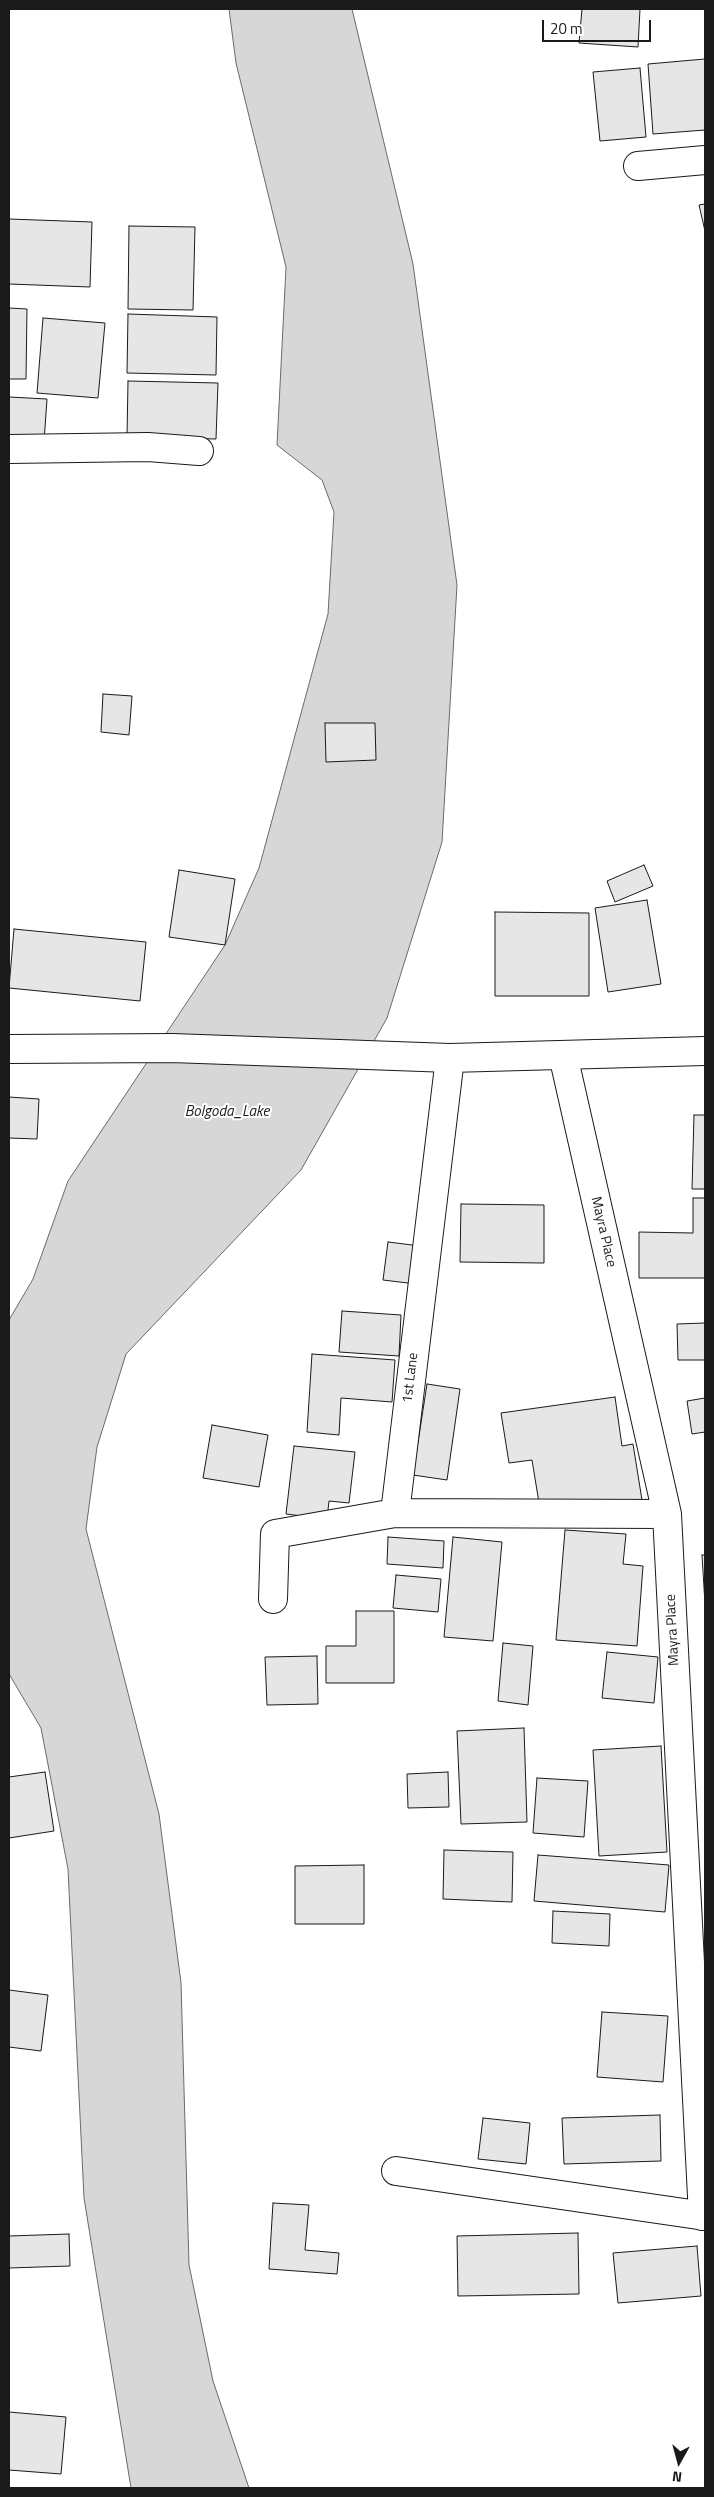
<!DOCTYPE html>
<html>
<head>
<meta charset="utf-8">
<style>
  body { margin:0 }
  #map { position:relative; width:714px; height:2497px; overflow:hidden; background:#fff; font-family:"Titillium Web",sans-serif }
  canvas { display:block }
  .frame { position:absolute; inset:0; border:10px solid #1a1a1a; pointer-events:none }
  .north { position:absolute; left:654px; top:2437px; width:50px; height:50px; -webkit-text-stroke:4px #fff; paint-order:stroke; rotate:187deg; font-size:14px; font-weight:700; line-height:20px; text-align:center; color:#1a1a1a }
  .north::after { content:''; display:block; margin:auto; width:18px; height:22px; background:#1a1a1a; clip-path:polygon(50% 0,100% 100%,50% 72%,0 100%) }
  .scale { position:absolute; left:542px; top:20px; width:109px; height:22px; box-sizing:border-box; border:2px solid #1a1a1a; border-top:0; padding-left:6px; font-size:15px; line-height:18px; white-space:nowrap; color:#1a1a1a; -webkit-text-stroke:4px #fff; paint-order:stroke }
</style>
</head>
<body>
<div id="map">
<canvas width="714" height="2497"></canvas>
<div class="frame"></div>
<div class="north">N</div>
<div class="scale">20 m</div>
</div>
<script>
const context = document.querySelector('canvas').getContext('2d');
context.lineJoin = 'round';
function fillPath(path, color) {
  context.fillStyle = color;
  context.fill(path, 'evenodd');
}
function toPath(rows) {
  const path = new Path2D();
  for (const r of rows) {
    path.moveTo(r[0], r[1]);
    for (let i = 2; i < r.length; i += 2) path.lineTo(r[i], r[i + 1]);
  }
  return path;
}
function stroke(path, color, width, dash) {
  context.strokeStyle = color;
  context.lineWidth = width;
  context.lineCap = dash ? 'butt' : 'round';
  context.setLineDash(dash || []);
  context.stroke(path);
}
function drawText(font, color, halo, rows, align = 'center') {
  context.font = font + ' "Titillium Web",sans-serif';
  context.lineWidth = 4;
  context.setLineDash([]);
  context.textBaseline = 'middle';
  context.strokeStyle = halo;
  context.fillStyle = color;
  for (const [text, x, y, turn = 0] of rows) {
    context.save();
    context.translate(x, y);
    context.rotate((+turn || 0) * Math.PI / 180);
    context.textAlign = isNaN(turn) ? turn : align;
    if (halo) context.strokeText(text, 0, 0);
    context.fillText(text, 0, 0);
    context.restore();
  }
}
const water = toPath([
  [229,9,352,9,413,264,457,585,442,842,387,1018,301,1170,126,1354,97,1447,86,1529,159,1814,181,1983,189,2265,213,2381,249,2488,131,2488,84,2198,68,1869,41,1728,9,1674,9,1320,33,1279,68,1181,225,945,259,868,328,614,334,512,322,480,277,445,286,267,236,63,229,9]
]);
fillPath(water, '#d7d7d7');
stroke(water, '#6a6a6a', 1);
const building = toPath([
  [582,9,640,9,638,47,579,43,582,9],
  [705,59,705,130,653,134,648,64,705,59],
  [640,68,646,137,600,141,593,72,640,68],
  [705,204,705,231,699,205,705,204],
  [9,219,92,222,90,287,9,284,9,219],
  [129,226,195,227,193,310,128,309,129,226],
  [9,308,27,309,26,379,9,379,9,308],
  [128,314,217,317,216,375,127,373,128,314],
  [43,318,105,323,98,398,37,393,43,318],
  [128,381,218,383,216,439,127,437,128,381],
  [9,397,47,399,44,442,9,440,9,397],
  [103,694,132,696,129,735,101,732,103,694],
  [325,723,375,723,376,760,326,762,325,723],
  [644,865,653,886,615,902,607,881,644,865],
  [179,870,235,879,225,945,169,937,179,870],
  [647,900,661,984,608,992,595,908,647,900],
  [495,912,589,913,589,996,495,996,495,912],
  [14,929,146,942,140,1001,9,988,14,929],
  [9,1097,39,1099,37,1139,9,1138,9,1097],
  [694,1115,705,1115,705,1189,692,1189,694,1115],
  [693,1198,705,1198,705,1278,639,1278,639,1232,693,1233,693,1198],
  [461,1204,544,1205,544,1263,460,1262,461,1204],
  [388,1242,420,1246,416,1284,383,1280,388,1242],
  [342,1311,401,1315,399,1356,339,1352,342,1311],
  [705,1323,705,1360,678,1360,677,1324,705,1323],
  [312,1354,395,1360,392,1402,341,1398,339,1435,307,1432,312,1354],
  [427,1384,460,1389,447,1480,413,1475,427,1384],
  [615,1397,622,1446,633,1444,642,1500,540,1509,532,1460,509,1463,501,1413,615,1397],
  [705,1398,705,1432,692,1434,687,1401,705,1398],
  [212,1425,268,1435,259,1487,203,1478,212,1425],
  [294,1446,355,1452,349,1503,329,1501,327,1519,286,1514,294,1446],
  [565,1530,626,1534,623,1564,643,1566,637,1646,556,1640,565,1530],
  [388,1537,444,1541,443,1568,387,1564,388,1537],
  [453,1537,502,1542,493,1641,444,1637,453,1537],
  [702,1555,705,1555,705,1604,702,1555],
  [396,1575,441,1579,438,1612,393,1608,396,1575],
  [356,1611,394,1611,394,1683,326,1683,326,1646,356,1646,356,1611],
  [503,1643,533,1646,528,1705,498,1701,503,1643],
  [607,1652,658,1657,654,1703,602,1698,607,1652],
  [317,1656,318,1704,267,1705,265,1657,317,1656],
  [524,1728,527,1822,461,1824,457,1731,524,1728],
  [661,1746,667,1852,599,1856,593,1750,661,1746],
  [45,1772,54,1831,9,1838,9,1777,45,1772],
  [448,1772,449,1807,408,1808,407,1774,448,1772],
  [537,1778,588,1781,584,1837,533,1833,537,1778],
  [444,1850,513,1852,512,1902,443,1899,444,1850],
  [538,1855,669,1865,665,1912,534,1901,538,1855],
  [364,1865,364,1924,295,1924,295,1866,364,1865],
  [553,1911,610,1914,609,1946,552,1943,553,1911],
  [9,1990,48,1995,41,2051,9,2047,9,1990],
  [602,2012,668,2016,663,2082,597,2077,602,2012],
  [660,2115,661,2161,564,2164,562,2118,660,2115],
  [483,2118,530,2123,526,2164,478,2159,483,2118],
  [273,2203,309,2205,305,2250,339,2253,337,2274,269,2269,273,2203],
  [578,2233,579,2294,458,2296,457,2236,578,2233],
  [69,2234,70,2266,9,2268,9,2236,69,2234],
  [697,2246,701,2296,618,2303,613,2253,697,2246],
  [9,2412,66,2417,61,2474,9,2470,9,2412]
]);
fillPath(building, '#e6e6e6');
stroke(building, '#1a1a1a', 1);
const minor = toPath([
  [638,166,705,160],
  [9,449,148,447,199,451],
  [9,1049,172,1048,450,1058,705,1051],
  [563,1055,667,1514,703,2216],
  [395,1513,667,1514],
  [273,1599,275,1534,395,1513,450,1058],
  [396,2171,705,2216]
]);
stroke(minor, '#1a1a1a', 30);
stroke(minor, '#fff', 28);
drawText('14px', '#1a1a1a', '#fff', [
  ["Mayra Place",603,1232,77],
  ["1st Lane",411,1378,-83],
  ["Mayra Place",673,1630,-93]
]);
drawText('italic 15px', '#1a1a1a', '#fff', [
  ["Bolgoda_Lake",227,1112]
]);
</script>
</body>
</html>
